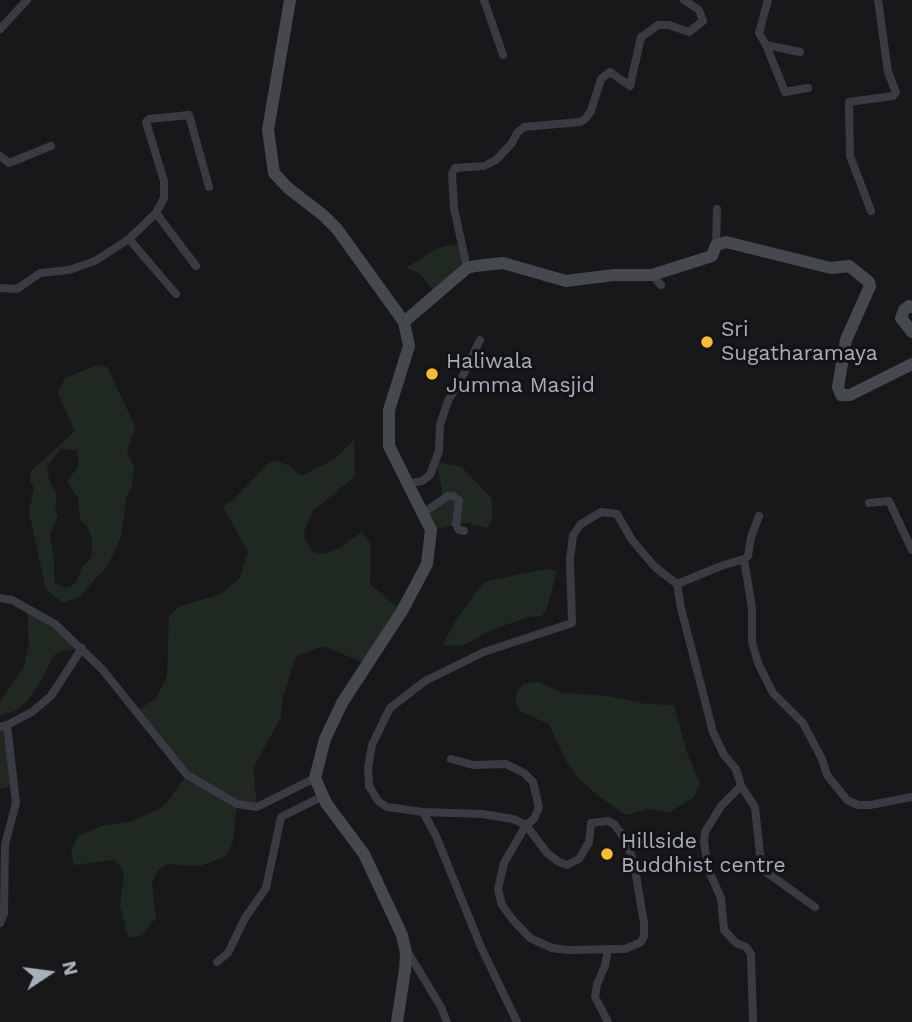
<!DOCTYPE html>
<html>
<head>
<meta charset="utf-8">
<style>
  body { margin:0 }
  #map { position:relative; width:912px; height:1022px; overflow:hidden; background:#18181a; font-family:"Work Sans",sans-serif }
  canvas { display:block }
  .north { position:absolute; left:14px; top:938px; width:70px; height:70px; -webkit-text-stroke:5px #131316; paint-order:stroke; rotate:77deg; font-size:19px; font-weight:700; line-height:28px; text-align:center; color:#a9aebb }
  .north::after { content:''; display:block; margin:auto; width:24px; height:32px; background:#a9aebb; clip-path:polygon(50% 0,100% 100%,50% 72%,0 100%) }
</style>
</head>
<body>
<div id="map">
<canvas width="912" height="1022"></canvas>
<div class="north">N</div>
</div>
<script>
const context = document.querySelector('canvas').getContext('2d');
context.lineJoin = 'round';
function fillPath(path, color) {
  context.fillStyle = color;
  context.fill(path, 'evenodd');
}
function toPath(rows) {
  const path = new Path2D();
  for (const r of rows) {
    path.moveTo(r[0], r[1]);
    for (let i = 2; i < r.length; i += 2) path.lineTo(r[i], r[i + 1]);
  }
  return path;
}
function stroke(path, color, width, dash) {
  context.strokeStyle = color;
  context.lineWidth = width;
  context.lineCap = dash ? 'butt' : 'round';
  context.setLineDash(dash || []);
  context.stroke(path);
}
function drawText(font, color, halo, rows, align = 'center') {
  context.font = font + ' "Work Sans",sans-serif';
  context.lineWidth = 6;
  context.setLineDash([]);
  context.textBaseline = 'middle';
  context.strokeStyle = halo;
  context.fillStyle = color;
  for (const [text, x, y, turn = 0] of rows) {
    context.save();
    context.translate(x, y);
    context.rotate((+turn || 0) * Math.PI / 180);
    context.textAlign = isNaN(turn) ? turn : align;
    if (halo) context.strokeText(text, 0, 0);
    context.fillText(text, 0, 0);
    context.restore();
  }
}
fillPath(toPath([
  [461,244,467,268,436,294,418,272,406,268,436,249,449,245],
  [97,365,107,367,135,426,127,452,134,468,132,485,126,499,121,537,108,565,79,597,63,603,46,590,29,512,34,488,30,481,31,471,75,431,58,393,65,378],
  [61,449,77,450,79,465,67,482,78,497,80,520,88,527,92,538,92,557,82,567,76,583,67,588,54,583,54,561,50,535,58,516,55,508,57,495,50,483,47,466],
  [354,440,355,476,312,512,305,529,304,538,313,552,323,554,339,548,362,532,371,544,370,584,402,611,367,664,323,646,296,656,282,701,281,717,253,768,257,807,237,804,233,842,226,856,200,866,167,864,158,870,152,883,156,918,142,935,132,938,127,933,120,905,124,877,122,868,114,860,74,865,71,851,78,836,102,826,132,821,163,807,187,775,137,710,156,699,167,676,169,616,180,606,221,594,240,578,248,552,223,506,234,499,267,465,274,460,290,466,298,474,303,475,335,459],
  [436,462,462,467,492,499,492,519,488,528,467,523,431,530,423,513,442,498,442,489],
  [545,569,557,571,547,608,542,616,528,617,489,631,464,645,442,646,456,620,484,582],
  [27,608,82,648,63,651,54,655,40,683,27,701,17,710,0,716,0,702,24,667,29,645],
  [539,682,562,693,609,696,646,704,674,705,687,753,700,784,694,797,670,812,648,809,626,815,600,797,580,780,566,761,549,724,521,712,516,702,516,693,523,684],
  [7,725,16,789,9,787,0,789,0,727]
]), '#1f2921');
stroke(toPath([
  [484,0,503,55],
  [768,0,759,33,766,45,800,52],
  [0,29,27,0],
  [766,45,785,92,808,88],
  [0,156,9,163,51,146],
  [871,211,850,156,849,102,893,96,896,92,888,72,878,0],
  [156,213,196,266],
  [129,239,176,294],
  [716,245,717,209],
  [467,268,454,208,452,174,455,168,484,166,496,160,512,143,517,133,524,127,580,122,585,119,591,111,601,79,610,72,630,86,641,37,647,33,658,25,669,25,689,32,703,21,699,10,684,0],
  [652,275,661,285],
  [0,288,17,289,40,273,69,270,95,261,129,239,156,213,164,198,164,181,146,122,149,119,189,115,209,187],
  [407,484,422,481,430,475,439,451,440,425,448,401,460,381,480,340],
  [869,503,889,501,912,550],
  [423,513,448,496,453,496,459,500,456,524,459,530,464,531],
  [759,516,751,537,748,556,744,559,752,608,752,642,758,663,773,693,803,723,822,759,827,775,847,800,858,805,870,805,912,797],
  [677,584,681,608,713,732,724,755,736,769,741,786,755,807,761,864,766,872,815,907],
  [0,598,12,600,55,624,102,669,187,775,237,804,257,807,315,778],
  [0,727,7,725,32,712,51,696,82,648],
  [451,759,473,765,506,764,524,773,533,782,539,807,534,819,526,825,547,853,559,862,567,865,579,859,589,842,591,823,608,821,614,824,626,840,634,863,644,923,644,936,641,942,625,949,568,950,552,948,530,938,513,920,502,905,498,889,504,863,526,825,513,819,482,814,423,812,387,807,378,801,369,786,368,768,372,745,390,708,425,681,484,652,572,623,570,559,573,535,581,524,601,512,617,514,632,540,655,567,677,584,721,566,744,559],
  [741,786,721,806,705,832,704,841,708,869,721,898,724,930,736,943,746,947,751,954,753,1022],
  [423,812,436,836,481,947,517,1022],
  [0,923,4,914,5,845,16,803,7,725],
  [406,953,409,954,441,1007,447,1022],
  [217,962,228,953,245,918,266,888,281,817,323,796],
  [608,1022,595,997,597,984,605,966,608,949]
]), '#3a3b42', 8);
stroke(toPath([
  [290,0,268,130,274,173,288,188,323,215,337,229,404,322,409,346,389,410,389,446,431,530,427,564,402,611,342,703,325,739,315,778,326,803,364,854,402,935,406,953,405,970,397,1022],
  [912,307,909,306,904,310,901,318,912,332],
  [404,322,467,268,475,266,503,263,566,281,614,275,652,275,712,256,716,245,726,242,831,268,849,266,869,282,870,286,846,340,838,387,841,395,850,395,912,364]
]), '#464850', 12);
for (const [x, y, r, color] of [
  [707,342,7,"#ffbf2b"],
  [432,374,7,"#ffbf2b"],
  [607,854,7,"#ffbf2b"]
]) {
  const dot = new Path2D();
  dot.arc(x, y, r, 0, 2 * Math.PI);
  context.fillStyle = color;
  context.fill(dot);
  stroke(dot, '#131316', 2.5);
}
drawText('21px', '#a9aebb', '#131316', [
  ["Sri",721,330],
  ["Sugatharamaya",721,354],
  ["Haliwala",446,362],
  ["Jumma Masjid",446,386],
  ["Hillside",621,842],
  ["Buddhist centre",621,866]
], 'left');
</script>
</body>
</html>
